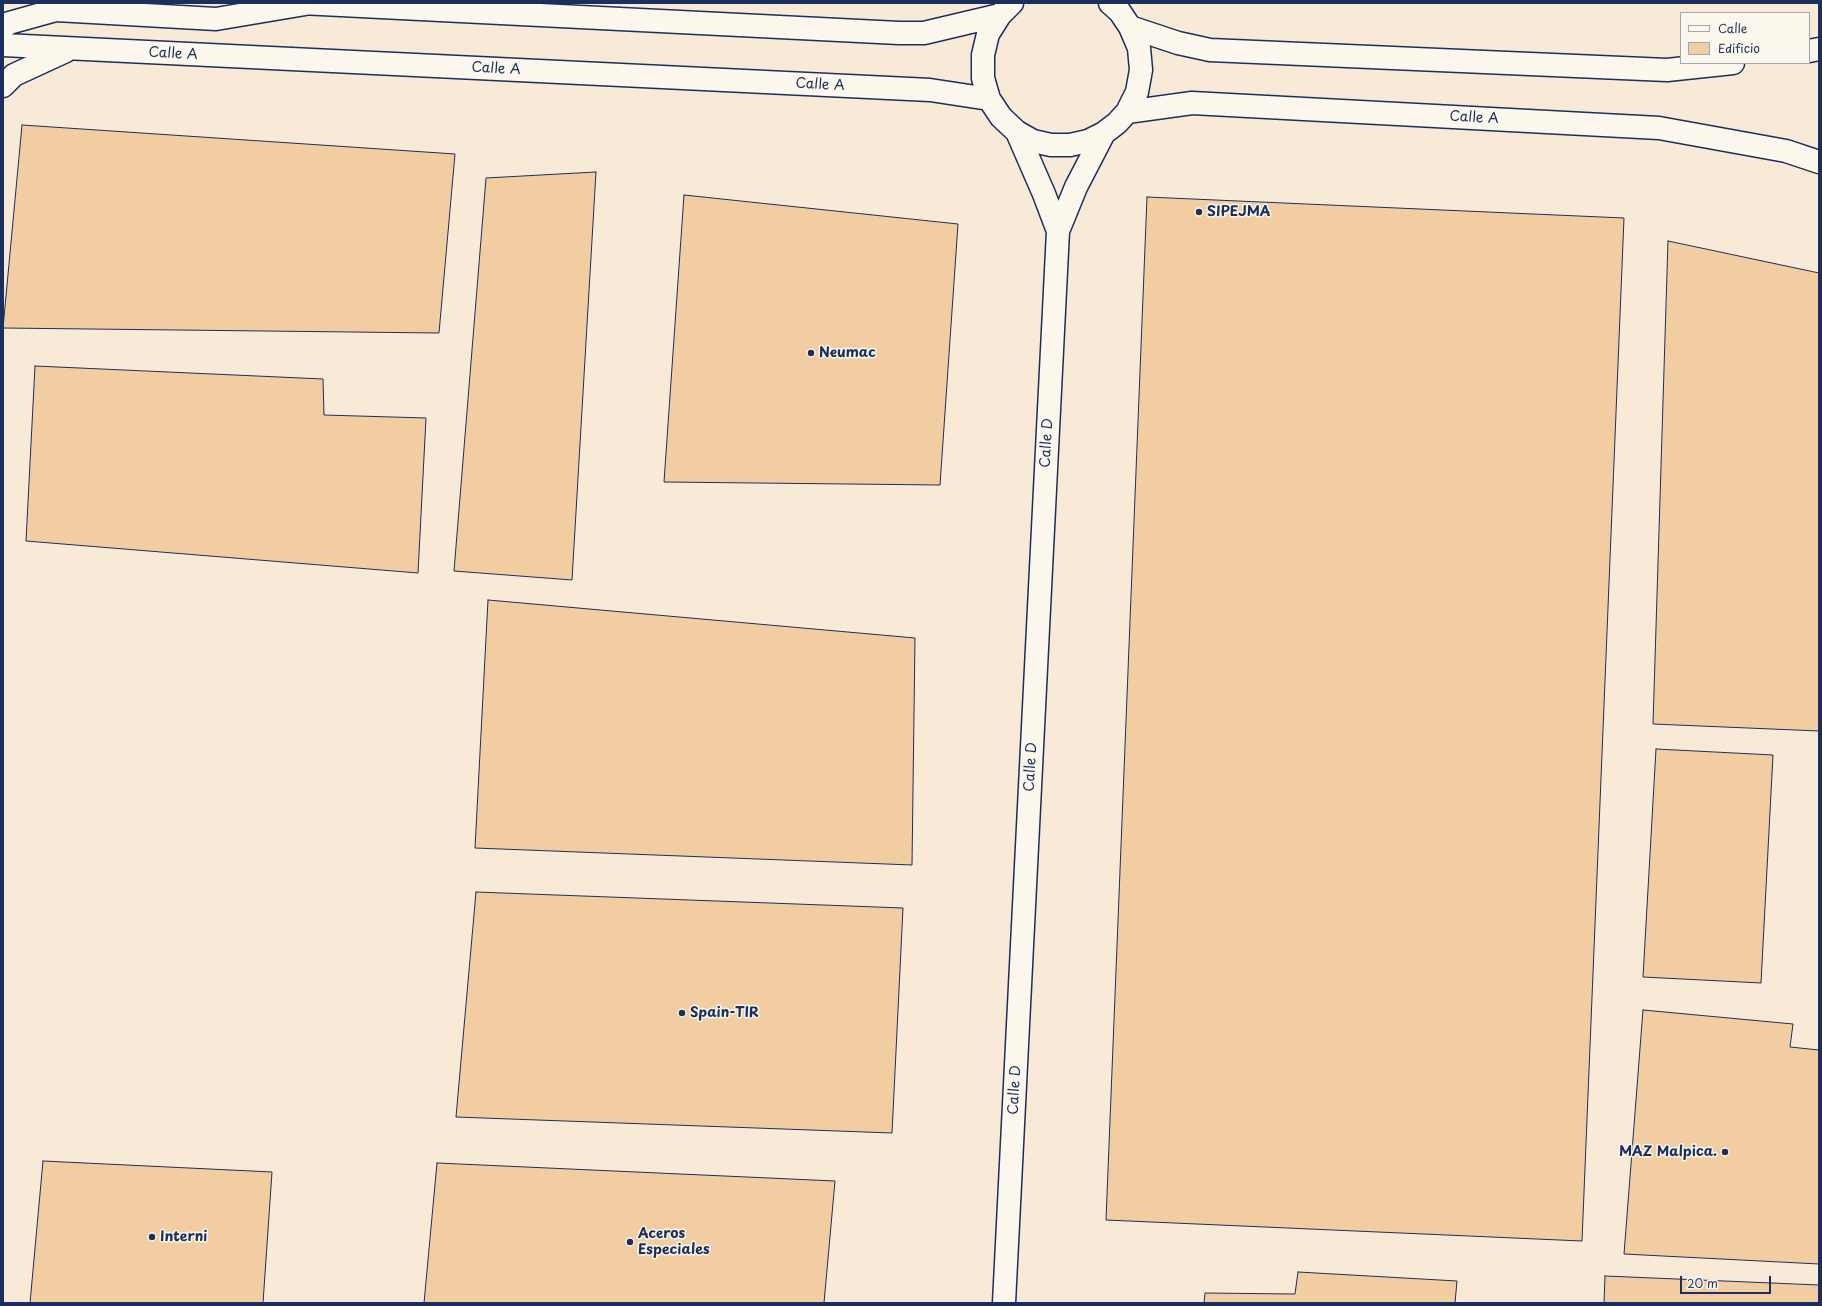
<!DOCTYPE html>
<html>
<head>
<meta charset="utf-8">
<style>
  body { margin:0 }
  #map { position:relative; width:1822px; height:1306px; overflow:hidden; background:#fbf7ec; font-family:"Playpen Sans",sans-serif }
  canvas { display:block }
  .frame { position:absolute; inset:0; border:4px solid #1b2f5e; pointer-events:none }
  .legend { position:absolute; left:1680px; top:12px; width:130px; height:52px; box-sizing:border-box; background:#fbf7ec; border:1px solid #a1a7b3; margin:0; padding:5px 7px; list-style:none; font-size:12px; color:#1b2f5e }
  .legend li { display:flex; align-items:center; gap:8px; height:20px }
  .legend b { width:20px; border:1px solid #a1a7b3 }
  .scale { position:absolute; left:1680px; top:1276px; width:91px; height:18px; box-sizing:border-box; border:2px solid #1b2f5e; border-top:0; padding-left:5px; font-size:12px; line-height:14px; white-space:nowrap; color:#1b2f5e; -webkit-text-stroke:3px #fbf7ec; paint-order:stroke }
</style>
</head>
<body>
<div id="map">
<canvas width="1822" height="1306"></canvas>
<div class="frame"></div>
<ul class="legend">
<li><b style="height:5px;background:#fbf7ec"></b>Calle</li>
<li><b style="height:11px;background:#f2cda2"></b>Edificio</li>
</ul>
<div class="scale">20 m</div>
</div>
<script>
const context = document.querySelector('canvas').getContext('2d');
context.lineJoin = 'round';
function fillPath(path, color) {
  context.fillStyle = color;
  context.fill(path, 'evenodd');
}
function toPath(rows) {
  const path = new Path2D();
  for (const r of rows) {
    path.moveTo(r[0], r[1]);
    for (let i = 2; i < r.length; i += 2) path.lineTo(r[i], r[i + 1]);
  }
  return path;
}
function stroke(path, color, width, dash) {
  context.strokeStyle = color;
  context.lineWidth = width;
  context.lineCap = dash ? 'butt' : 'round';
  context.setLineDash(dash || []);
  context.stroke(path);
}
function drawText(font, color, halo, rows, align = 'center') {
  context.font = font + ' "Playpen Sans",sans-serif';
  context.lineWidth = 3;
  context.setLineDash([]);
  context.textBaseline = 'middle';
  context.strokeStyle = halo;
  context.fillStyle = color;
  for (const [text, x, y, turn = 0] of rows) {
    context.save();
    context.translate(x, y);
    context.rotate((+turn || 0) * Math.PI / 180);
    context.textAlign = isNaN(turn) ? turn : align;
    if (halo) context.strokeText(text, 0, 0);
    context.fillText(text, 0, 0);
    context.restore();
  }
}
fillPath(toPath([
  [3,3,1819,3,1819,1303,3,1303],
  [1681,13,1809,13,1809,63,1681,63]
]), '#f8ead6');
const building = toPath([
  [22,125,455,154,439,333,3,328,22,125],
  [596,172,572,580,454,571,486,178,596,172],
  [684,195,958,224,940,485,664,482,684,195],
  [1147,197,1624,218,1582,1241,1106,1220,1147,197],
  [1668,241,1819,273,1819,731,1653,724,1668,241],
  [35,366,323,379,324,415,426,418,418,573,26,541,35,366],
  [488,600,915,638,912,865,475,848,488,600],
  [1656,749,1773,755,1761,983,1643,977,1656,749],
  [476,892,903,908,892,1133,456,1117,476,892],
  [1643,1010,1793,1024,1790,1047,1819,1050,1819,1264,1624,1254,1643,1010],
  [43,1161,272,1172,263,1303,30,1303,43,1161],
  [437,1163,835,1181,824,1303,424,1303,437,1163],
  [1298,1272,1457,1281,1455,1303,1204,1303,1205,1293,1295,1294,1298,1272],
  [1605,1276,1819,1285,1819,1303,1604,1303,1605,1276]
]);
fillPath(building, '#f2cda2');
stroke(building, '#1b2f5e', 1);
const minor = toPath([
  [301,3,899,33,924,33,1000,15],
  [1012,3,1000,15,988,34,983,55,983,78,989,99,1001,117,1017,132,1033,141,1051,145,1070,145,1088,141,1104,133,1117,123,1127,112,1137,92,1141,70,1139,48,1130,27,1120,12,1110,3],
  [3,27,9,23,56,10,216,19,311,3],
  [1130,27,1178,43,1210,50,1667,70,1733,63],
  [3,45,930,90,989,99],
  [1809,51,1819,49],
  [3,86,14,75,66,51],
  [1127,112,1192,103,1659,128,1786,151,1819,162],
  [1017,132,1044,194,1058,231],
  [1004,1303,1058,231,1076,187,1104,133]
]);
stroke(minor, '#1b2f5e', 25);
stroke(minor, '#fbf7ec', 22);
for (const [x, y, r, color] of [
  [1199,212,4,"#1b2f5e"],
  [811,353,4,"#1b2f5e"],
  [682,1013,4,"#1b2f5e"],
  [1725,1152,4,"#1b2f5e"],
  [152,1237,4,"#1b2f5e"],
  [630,1242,4,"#1b2f5e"]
]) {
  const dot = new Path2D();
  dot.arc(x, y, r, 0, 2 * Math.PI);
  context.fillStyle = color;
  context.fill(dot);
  stroke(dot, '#fbf7ec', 1.5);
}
drawText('14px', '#1b2f5e', '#fbf7ec', [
  ["Calle A",173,54,3],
  ["Calle A",496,69,3],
  ["Calle A",820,85,3],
  ["Calle A",1474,118,3],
  ["Calle D",1047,443,-87],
  ["Calle D",1031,767,-87],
  ["Calle D",1015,1090,-87]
]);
drawText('bold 14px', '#1b2f5e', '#fbf7ec', [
  ["SIPEJMA",1207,212],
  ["Neumac",819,353],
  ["Spain-TIR",690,1013],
  ["MAZ Malpica.",1717,1152,"right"],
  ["Aceros",638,1234],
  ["Especiales",638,1250],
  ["Interni",160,1237]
], 'left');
</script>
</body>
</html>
